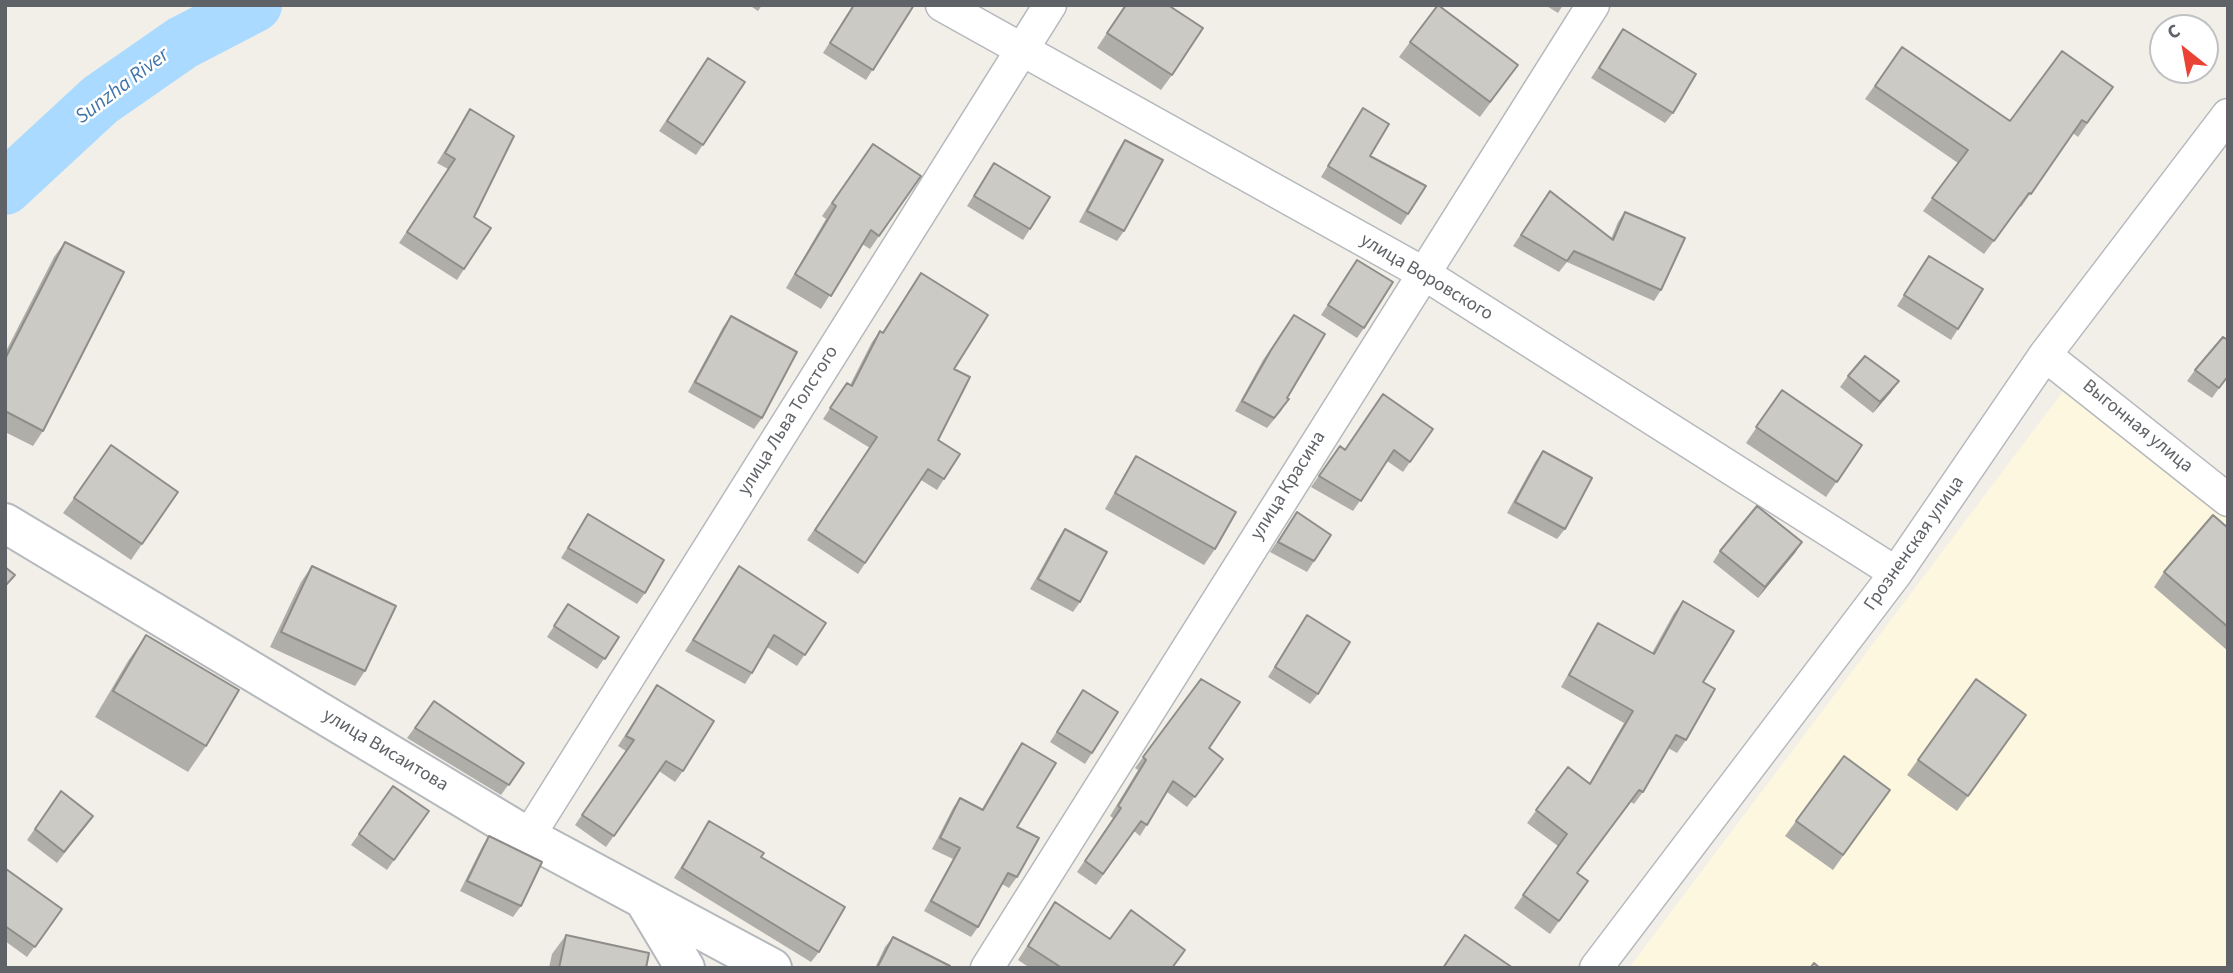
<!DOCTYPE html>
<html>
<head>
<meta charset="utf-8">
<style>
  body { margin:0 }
  #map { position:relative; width:2233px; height:973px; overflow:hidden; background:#f1efe8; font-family:"Source Sans 3",sans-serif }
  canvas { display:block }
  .frame { position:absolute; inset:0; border:7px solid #5f6368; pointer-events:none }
  .north { position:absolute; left:2149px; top:14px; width:70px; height:70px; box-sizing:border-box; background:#fff; border:2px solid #bfc1c3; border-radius:50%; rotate:329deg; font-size:19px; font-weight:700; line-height:28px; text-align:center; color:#5f6368 }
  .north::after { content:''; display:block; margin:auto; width:24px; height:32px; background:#ea4335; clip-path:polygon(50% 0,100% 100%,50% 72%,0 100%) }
</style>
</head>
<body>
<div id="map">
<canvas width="2233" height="973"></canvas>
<div class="frame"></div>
<div class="north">С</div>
</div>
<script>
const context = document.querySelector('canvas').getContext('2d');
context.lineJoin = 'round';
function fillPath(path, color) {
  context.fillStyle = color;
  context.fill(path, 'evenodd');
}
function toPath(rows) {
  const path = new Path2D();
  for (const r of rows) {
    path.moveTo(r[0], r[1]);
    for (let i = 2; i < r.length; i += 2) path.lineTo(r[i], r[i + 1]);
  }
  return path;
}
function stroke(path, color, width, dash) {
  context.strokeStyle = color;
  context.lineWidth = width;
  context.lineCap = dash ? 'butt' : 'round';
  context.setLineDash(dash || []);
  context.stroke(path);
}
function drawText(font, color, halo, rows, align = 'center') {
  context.font = font + ' "Source Sans 3",sans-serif';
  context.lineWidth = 5;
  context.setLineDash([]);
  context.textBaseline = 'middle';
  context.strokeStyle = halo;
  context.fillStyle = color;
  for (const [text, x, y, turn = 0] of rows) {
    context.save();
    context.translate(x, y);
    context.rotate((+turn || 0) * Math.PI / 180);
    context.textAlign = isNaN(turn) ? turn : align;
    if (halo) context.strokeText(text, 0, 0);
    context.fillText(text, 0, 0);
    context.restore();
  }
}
fillPath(toPath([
  [2070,382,2228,517,2228,968,1629,968]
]), '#fef7e0');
stroke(toPath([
  [5,188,100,100,182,43,255,5]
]), '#aadaff', 54);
const minor = toPath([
  [942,5,1423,273,1896,573],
  [2045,355,2228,500],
  [528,837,1050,5],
  [987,968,1593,5],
  [1596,968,1896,573,2045,355,2228,115]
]);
const tertiary = toPath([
  [5,523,528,837,772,968],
  [646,903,685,968]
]);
stroke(minor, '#b5b8bc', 35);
stroke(tertiary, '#b5b8bc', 42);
stroke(minor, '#fff', 32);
stroke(tertiary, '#fff', 38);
fillPath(toPath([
  [749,5,762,5,758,11],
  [853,5,914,5,866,80,823,53],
  [1125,5,1172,75,1161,90,1097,48],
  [1545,5,1563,5,1558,13],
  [1623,29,1673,113,1665,123,1591,78],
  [1410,42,1518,65,1480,117,1399,57],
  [1902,47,2010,121,2113,87,2078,137,2073,133,2021,207,2020,206,1984,254,1923,211,1958,163,1865,99],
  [708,58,745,82,696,155,659,131],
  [1363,108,1370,156,1426,186,1401,225,1321,177],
  [470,109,474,217,491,228,457,280,399,243,448,169,437,163],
  [1125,140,1124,231,1117,241,1079,222,1118,150],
  [873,144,921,176,870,249,862,244,821,309,786,288,826,219,822,216],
  [994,163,1030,229,1023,240,967,206],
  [1550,191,1611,239,1618,222,1625,212,1661,290,1654,301,1567,262,1559,272,1513,246],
  [65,242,43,431,33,446,5,432,5,353,54,257],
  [1929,256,1958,329,1951,340,1897,306],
  [1357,260,1364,328,1357,338,1321,315],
  [921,273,954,369,938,440,944,479,937,490,921,480,858,574,807,540,870,448,823,419,847,383,850,385,872,342,880,331,882,333],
  [1294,315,1282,410,1267,428,1235,411,1263,360],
  [731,316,762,418,754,429,688,392,723,327],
  [2195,370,2228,376,2212,398,2187,381],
  [1848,376,1891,392,1873,413,1840,387],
  [1782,390,1862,445,1826,497,1746,443],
  [1433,429,1403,472,1387,461,1353,511,1311,487,1340,446,1345,449],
  [1543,451,1565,529,1557,539,1507,513,1535,462],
  [1136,456,1215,549,1204,565,1105,509,1126,472],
  [178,492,131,560,63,513,74,498],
  [1297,512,1331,535,1307,572,1270,552],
  [588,514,645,593,637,604,561,558],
  [2228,528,2228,651,2154,587,2164,572],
  [1065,529,1080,602,1073,612,1030,589,1058,539],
  [1802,542,1758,598,1713,562,1720,551],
  [312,566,365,671,355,686,270,647,301,582],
  [739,566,826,623,797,666,767,647,752,673,745,684,685,651],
  [1683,601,1703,682,1686,740,1677,753,1668,748,1643,792,1634,804,1631,802,1577,873,1588,881,1550,934,1514,908,1558,846,1527,823,1568,767,1589,784,1624,723,1561,687,1590,635,1598,623,1652,653,1674,613],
  [568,604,619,637,597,669,547,637],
  [1307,615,1318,694,1310,704,1268,677],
  [146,635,206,746,188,772,95,717,128,661],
  [1201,679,1209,748,1223,759,1187,807,1167,792,1140,836,1134,831,1096,885,1077,872,1113,818,1110,816,1138,770,1135,768],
  [1976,679,2026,715,1957,811,1907,775],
  [657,685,683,771,675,782,659,771,606,847,575,825,626,751,618,746],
  [1083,690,1092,753,1085,764,1050,742],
  [434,701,524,763,501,795,407,738],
  [1022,743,1017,827,1017,877,1009,888,1002,884,978,927,971,937,924,911,953,859,932,849,953,808,960,798,982,809,1014,754],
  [1844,756,1890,790,1833,870,1785,836],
  [393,786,429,811,387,870,351,845],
  [61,791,93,816,57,863,27,840],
  [709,821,761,857,819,952,811,962,674,878],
  [489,836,521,906,513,917,460,891,482,847],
  [5,870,62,909,27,957,5,941],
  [1055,902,1110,939,1173,968,1030,968,1018,960],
  [566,935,646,968,549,968,552,954],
  [893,937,949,968,875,968,885,947]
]), '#afaea9');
fillPath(toPath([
  [1899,381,1891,392,1873,413,1880,402],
  [1802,542,1795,553,1758,598,1765,587]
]), '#8f8d8a');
const building = toPath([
  [854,5,914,5,873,70,830,43,854,5],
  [1126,5,1168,5,1203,28,1172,75,1107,33,1126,5],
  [1438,5,1518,65,1490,102,1410,42,1438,5],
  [1623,29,1696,74,1673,113,1599,68,1623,29],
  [1902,47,2010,121,2062,51,2113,87,2087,123,2082,120,2031,194,2029,193,1994,241,1932,198,1968,150,1875,86,1902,47],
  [708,58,745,82,703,145,667,121,708,58],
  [1363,108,1389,124,1370,156,1426,186,1408,214,1328,166,1363,108],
  [470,109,514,136,474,217,491,228,464,269,407,232,455,159,445,153,470,109],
  [1125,140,1163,160,1124,231,1087,211,1125,140],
  [873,144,921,176,879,236,871,230,831,296,795,274,836,206,832,203,873,144],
  [994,163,1050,197,1030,229,974,196,994,163],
  [1550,191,1613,240,1625,212,1685,238,1661,290,1574,251,1567,261,1521,235,1550,191],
  [65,242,124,272,43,431,5,411,5,359,65,242],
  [1929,256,1983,289,1958,329,1904,295,1929,256],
  [1357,260,1393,282,1364,328,1328,305,1357,260],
  [921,273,988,315,954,369,970,377,938,440,960,454,944,479,928,469,865,563,815,530,877,437,830,408,847,383,852,386,880,331,883,333,921,273],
  [1294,315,1325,334,1287,398,1289,399,1274,418,1242,401,1271,350,1294,315],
  [731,316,797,352,762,418,695,382,731,316],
  [2223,337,2228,340,2228,376,2219,388,2195,370,2223,337],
  [1865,356,1899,381,1880,402,1848,376,1865,356],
  [1782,390,1862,445,1837,482,1756,427,1782,390],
  [1383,394,1433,429,1410,462,1394,450,1361,501,1319,476,1340,446,1345,450,1383,394],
  [111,445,178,492,142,544,74,498,111,445],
  [1543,451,1592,478,1565,529,1515,502,1543,451],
  [1136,456,1236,512,1215,549,1115,493,1136,456],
  [1757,506,1802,542,1765,587,1720,551,1757,506],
  [1297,512,1331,535,1314,561,1278,542,1297,512],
  [588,514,664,560,645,593,568,548,588,514],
  [2213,515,2228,528,2228,627,2164,572,2213,515],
  [1065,529,1107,552,1080,602,1038,579,1065,529],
  [312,566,396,606,365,671,281,632,312,566],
  [739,566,826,623,805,655,774,635,752,673,693,640,739,566],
  [5,567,15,575,5,586,5,567],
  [1683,601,1734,631,1703,682,1715,689,1686,740,1676,735,1643,792,1639,790,1577,873,1588,881,1559,921,1523,895,1567,834,1536,810,1568,767,1590,784,1633,711,1569,675,1598,623,1654,654,1683,601],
  [568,604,619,637,605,659,554,626,568,604],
  [1307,615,1350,642,1318,694,1275,667,1307,615],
  [146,635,239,690,206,746,113,691,146,635],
  [1201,679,1240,702,1209,748,1223,759,1195,797,1173,781,1147,825,1141,821,1103,874,1085,861,1121,808,1118,806,1146,760,1143,757,1201,679],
  [1976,679,2026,715,1968,796,1918,760,1976,679],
  [657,685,714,721,683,771,666,761,614,836,582,815,634,740,626,736,657,685],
  [1083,690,1118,712,1092,753,1057,732,1083,690],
  [434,701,524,763,509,785,415,728,434,701],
  [1022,743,1056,763,1017,827,1039,838,1017,877,1008,873,978,927,931,901,960,848,940,838,960,798,983,810,1022,743],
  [1844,756,1890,790,1843,855,1796,821,1844,756],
  [393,786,429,811,394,860,359,834,393,786],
  [61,791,93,816,64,852,35,829,61,791],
  [709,821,764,853,761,857,845,907,819,952,682,868,709,821],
  [489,836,542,862,521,906,467,881,489,836],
  [6,869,62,909,35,947,5,926,6,869],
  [1055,902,1110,939,1131,910,1185,950,1172,968,1062,968,1028,946,1055,902],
  [566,935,649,953,646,968,559,968,566,935],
  [1465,935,1513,968,1443,968,1465,935],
  [893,937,950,966,949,968,877,968,893,937],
  [1814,963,1820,968,1810,968,1814,963]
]);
fillPath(building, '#cccac5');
stroke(building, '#8f8d8a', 2);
drawText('19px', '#5f6368', '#fff', [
  ["улица Воровского",1426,278,31],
  ["улица Льва Толстого",789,421,-58],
  ["Выгонная улица",2137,427,39],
  ["улица Красина",1289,486,-58],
  ["Грозненская улица",1915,544,-55],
  ["улица Висаитова",385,751,31]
]);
drawText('italic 21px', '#4174aa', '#fff', [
  ["Sunzha River",123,87,-37]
]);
</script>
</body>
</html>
